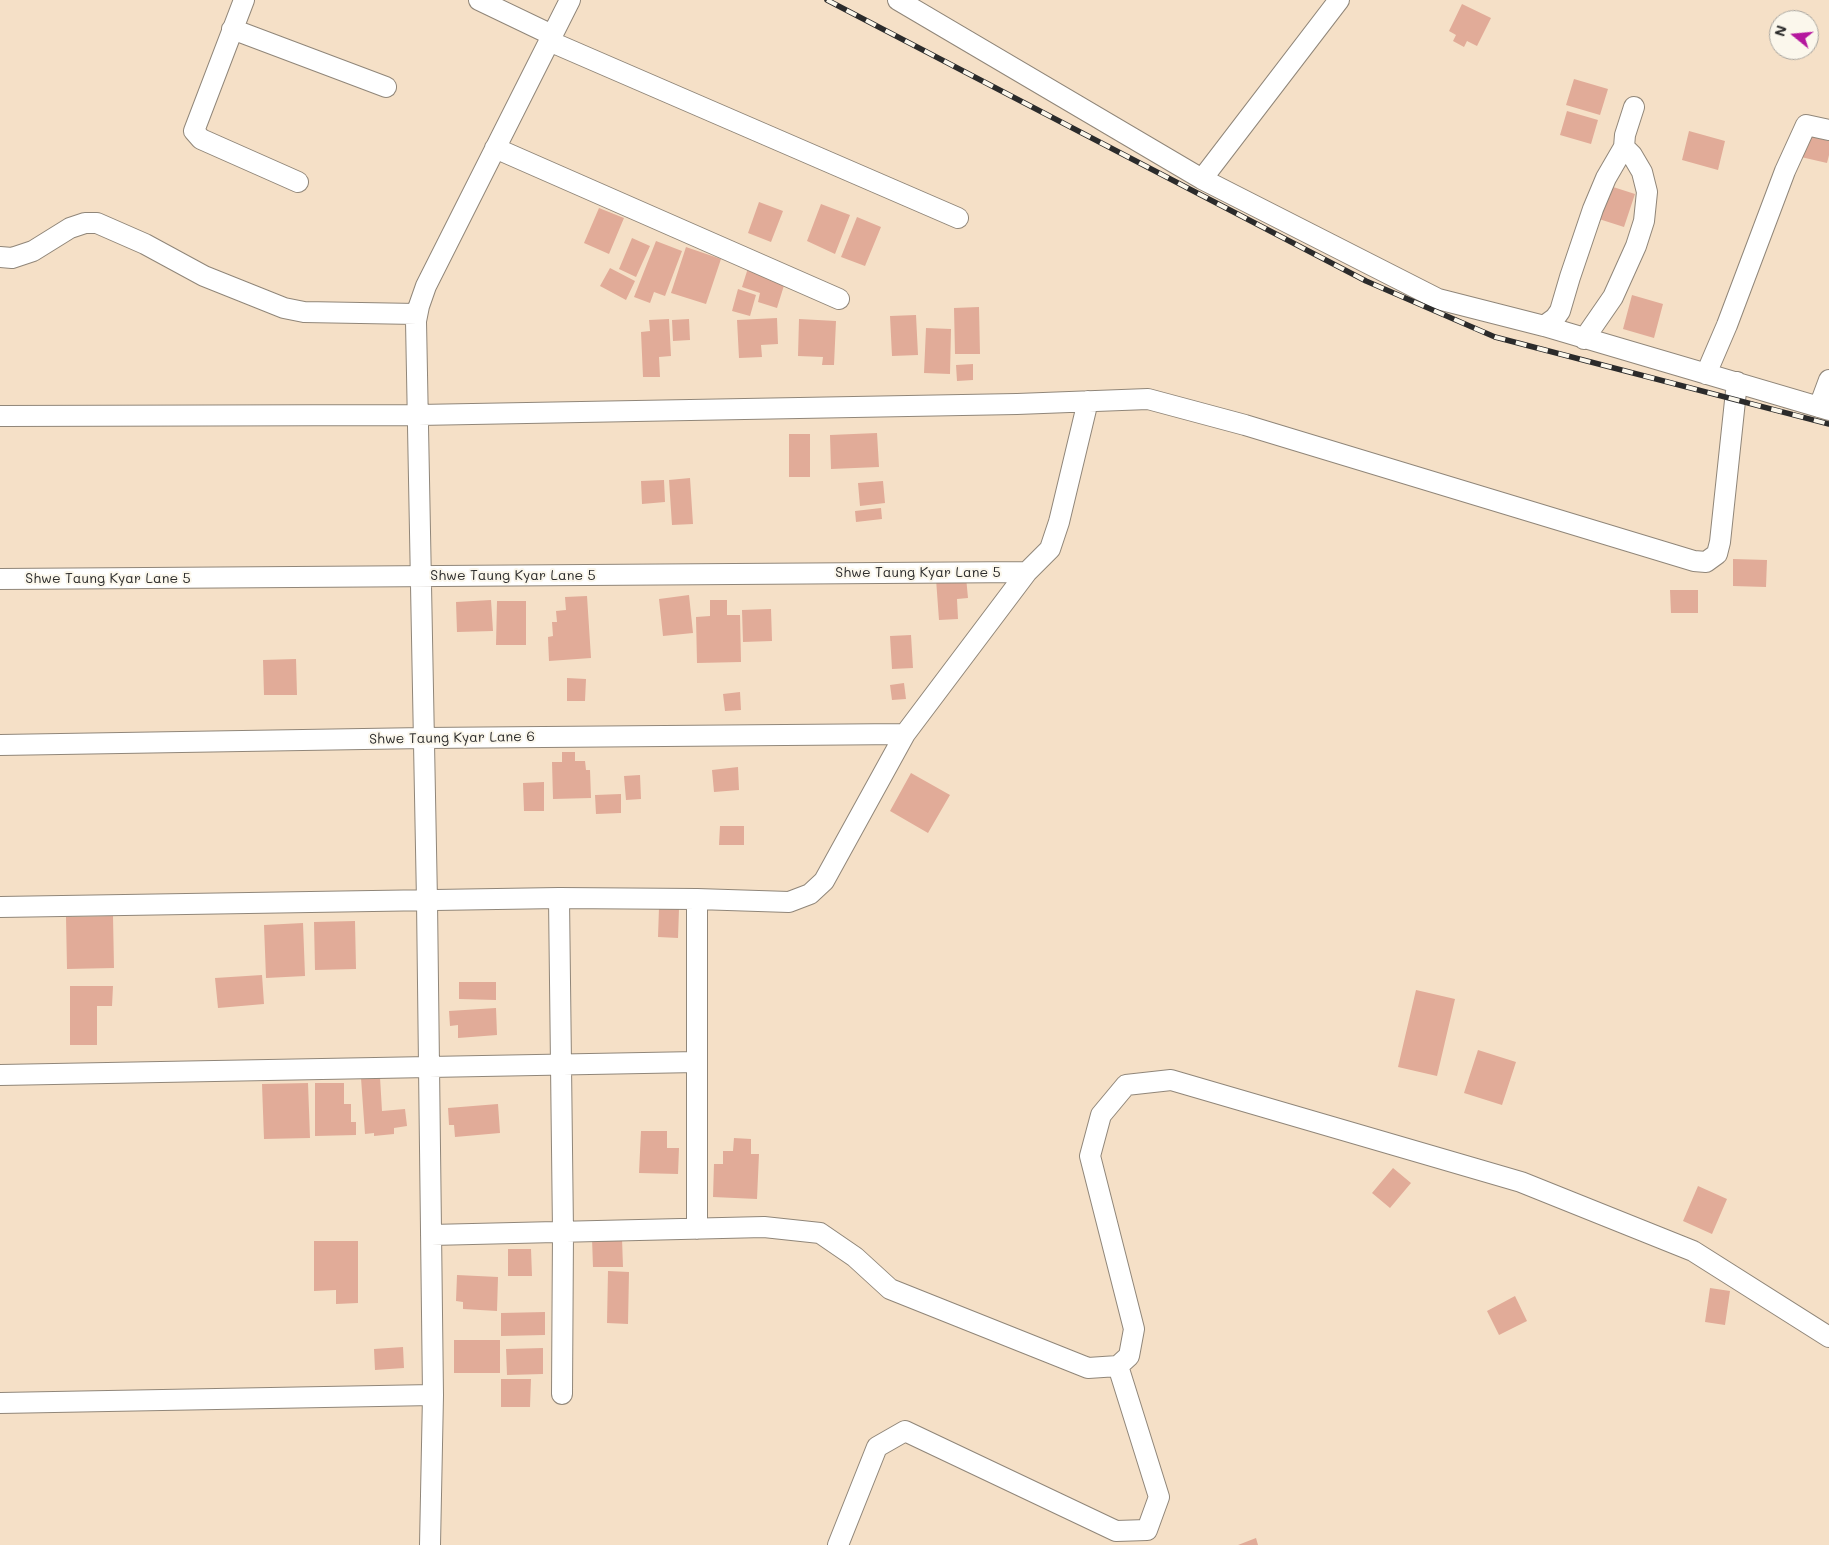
<!DOCTYPE html>
<html>
<head>
<meta charset="utf-8">
<style>
  body { margin:0 }
  #map { position:relative; width:1829px; height:1545px; overflow:hidden; background:#f5e0c7; font-family:Mali,sans-serif }
  canvas { display:block }
  .north { position:absolute; left:1769px; top:10px; width:50px; height:50px; box-sizing:border-box; background:#fbf7ec; border:1px solid #a8a59f; border-radius:50%; rotate:287deg; font-size:14px; font-weight:700; line-height:20px; text-align:center; color:#2b2b2b }
  .north::after { content:''; display:block; margin:auto; width:18px; height:22px; background:#b5179e; clip-path:polygon(50% 0,100% 100%,50% 72%,0 100%) }
</style>
</head>
<body>
<div id="map">
<canvas width="1829" height="1545"></canvas>
<div class="north">N</div>
</div>
<script>
const context = document.querySelector('canvas').getContext('2d');
context.lineJoin = 'round';
function fillPath(path, color) {
  context.fillStyle = color;
  context.fill(path, 'evenodd');
}
function toPath(rows) {
  const path = new Path2D();
  for (const r of rows) {
    path.moveTo(r[0], r[1]);
    for (let i = 2; i < r.length; i += 2) path.lineTo(r[i], r[i + 1]);
  }
  return path;
}
function stroke(path, color, width, dash) {
  context.strokeStyle = color;
  context.lineWidth = width;
  context.lineCap = dash ? 'butt' : 'round';
  context.setLineDash(dash || []);
  context.stroke(path);
}
function drawText(font, color, halo, rows, align = 'center') {
  context.font = font + ' Mali,sans-serif';
  context.lineWidth = 4;
  context.setLineDash([]);
  context.textBaseline = 'middle';
  context.strokeStyle = halo;
  context.fillStyle = color;
  for (const [text, x, y, turn = 0] of rows) {
    context.save();
    context.translate(x, y);
    context.rotate((+turn || 0) * Math.PI / 180);
    context.textAlign = isNaN(turn) ? turn : align;
    if (halo) context.strokeText(text, 0, 0);
    context.fillText(text, 0, 0);
    context.restore();
  }
}
fillPath(toPath([
  [1462,4,1491,18,1477,46,1467,41,1464,47,1453,41,1456,35,1449,31],
  [1574,79,1608,89,1600,115,1566,105],
  [1567,111,1598,120,1591,144,1560,135],
  [1689,131,1725,141,1718,170,1682,160],
  [1807,135,1829,141,1829,155,1827,163,1801,157],
  [1610,186,1635,194,1624,227,1599,219],
  [759,202,783,211,771,242,748,233],
  [821,204,850,215,835,254,807,241],
  [599,208,624,218,609,254,584,243],
  [857,217,881,227,865,266,841,257],
  [632,238,650,246,636,277,619,269],
  [656,241,682,251,665,296,654,292,650,303,634,297],
  [686,247,721,259,706,304,671,293],
  [610,268,635,281,626,300,600,286],
  [748,268,786,279,777,308,758,302,760,293,742,287],
  [738,289,756,295,750,316,732,311],
  [1632,295,1663,304,1654,338,1623,329],
  [979,307,980,354,955,354,954,308],
  [916,315,918,355,892,356,890,316],
  [777,318,778,344,761,345,762,357,739,358,737,320],
  [669,319,671,356,659,357,660,377,643,377,641,332,650,331,649,320],
  [689,319,690,340,673,341,672,320],
  [799,319,836,321,834,365,822,365,823,357,798,356],
  [926,328,951,329,950,374,924,373],
  [973,364,973,380,957,381,956,365],
  [877,433,879,467,831,469,830,435],
  [789,434,810,434,810,477,789,477],
  [690,478,693,524,672,525,669,480],
  [664,480,665,502,642,504,641,481],
  [883,481,885,503,860,506,858,483],
  [881,508,882,519,856,522,855,511],
  [1733,559,1767,560,1766,587,1733,586],
  [966,577,968,598,957,599,958,619,939,620,936,579],
  [1670,590,1698,590,1698,613,1671,613],
  [689,595,693,633,663,636,659,599],
  [587,596,591,658,549,661,548,637,553,636,552,622,557,622,556,611,566,610,565,597],
  [491,600,493,631,457,632,456,602],
  [710,600,727,600,727,615,740,615,741,662,697,663,696,617,710,616],
  [497,601,526,601,526,645,496,645],
  [771,609,772,641,743,642,742,610],
  [911,635,913,668,892,669,890,636],
  [296,659,297,695,264,695,263,660],
  [567,678,586,679,585,701,567,701],
  [904,683,906,699,892,700,890,685],
  [740,692,741,710,725,711,723,694],
  [562,752,575,752,575,761,585,761,586,770,590,770,591,798,553,799,552,762,562,762],
  [738,767,739,790,714,792,712,770],
  [911,773,950,795,928,833,890,811],
  [640,775,641,799,626,800,624,776],
  [544,782,544,811,524,811,523,783],
  [621,794,621,813,596,814,595,795],
  [720,826,744,826,744,845,719,845],
  [659,908,679,909,678,938,658,937],
  [113,916,114,968,67,969,66,917],
  [355,921,356,969,315,970,314,922],
  [303,923,305,976,266,978,264,925],
  [262,975,264,1004,218,1008,215,978],
  [459,982,496,982,496,1000,459,999],
  [70,986,113,986,112,1006,97,1006,97,1045,70,1045],
  [1416,990,1455,999,1437,1076,1398,1067],
  [496,1008,497,1035,458,1038,458,1025,450,1026,449,1011],
  [1478,1050,1516,1062,1502,1105,1464,1093],
  [380,1077,382,1111,405,1109,407,1126,394,1128,394,1134,374,1136,374,1133,365,1134,361,1078],
  [308,1083,310,1138,264,1139,262,1084],
  [315,1083,344,1083,344,1104,351,1104,351,1122,356,1122,356,1135,315,1136],
  [498,1104,500,1133,455,1137,454,1125,449,1125,448,1108],
  [641,1131,667,1131,667,1148,679,1148,678,1174,639,1173],
  [734,1138,751,1139,751,1154,759,1154,757,1199,713,1197,714,1164,723,1164,723,1151,733,1151],
  [1393,1168,1411,1183,1390,1208,1372,1193],
  [1698,1186,1727,1199,1712,1234,1683,1221],
  [592,1238,622,1238,623,1267,593,1267],
  [314,1241,358,1241,358,1303,336,1304,336,1290,314,1291],
  [508,1249,531,1249,532,1276,508,1276],
  [608,1271,629,1272,628,1324,607,1323],
  [457,1275,498,1277,497,1311,463,1309,463,1302,456,1301],
  [1710,1288,1730,1291,1725,1325,1705,1322],
  [1515,1296,1527,1321,1499,1335,1487,1311],
  [545,1312,545,1335,501,1336,501,1313],
  [454,1340,500,1340,500,1373,454,1373],
  [403,1347,404,1368,375,1370,374,1349],
  [543,1348,543,1374,507,1375,506,1349],
  [501,1379,531,1379,530,1407,501,1407],
  [1256,1538,1258,1545,1238,1545]
]), '#e1ab98');
const minor = toPath([
  [244,0,194,131,201,139,298,182],
  [479,0,552,35],
  [898,0,1202,179,1438,299,1544,326,1829,410],
  [232,29,386,87],
  [549,41,958,218],
  [495,148,839,299],
  [1202,179,1339,0],
  [0,257,12,258,33,251,70,228,85,223,97,223,145,244,204,276,284,308,304,312,417,314],
  [1544,326,1555,318,1560,311,1570,277,1593,209,1606,178,1624,147],
  [1584,339,1613,297,1636,246,1644,221,1647,192,1642,172,1632,155,1624,147,1625,135,1634,107],
  [1706,374,1727,325,1785,171,1806,125,1829,130],
  [1819,407,1829,380],
  [0,416,418,415,1017,404,1148,399,1245,425,1694,561,1706,562,1717,554,1720,542,1737,382],
  [0,579,1027,572],
  [0,745,424,738,905,734],
  [559,898,563,1232,562,1394],
  [697,899,697,1229],
  [0,907,559,898,697,899,789,902,810,894,824,881,905,734,1027,572,1050,549,1059,522,1088,401],
  [0,1075,697,1062],
  [431,1235,764,1227,820,1233,855,1257,890,1289,1088,1368,1118,1366,1129,1356,1134,1329,1090,1156,1101,1115,1126,1085,1171,1080,1521,1182,1693,1251,1829,1337],
  [0,1403,433,1395],
  [430,1545,433,1395,427,901,416,321,419,306,426,286,570,0],
  [838,1545,877,1447,905,1431,1116,1531,1147,1530,1159,1497,1118,1366]
]);
stroke(minor, '#908679', 22);
stroke(minor, '#fff', 20);
const rail = toPath([
  [827,0,1366,281,1495,337,1829,424]
]);
stroke(rail, '#2b2b2b', 5.5);
stroke(rail, '#fbf7ec', 4, [11]);
drawText('14px', '#2b2b2b', '#fbf7ec', [
  ["Shwe Taung Kyar Lane 5",918,573],
  ["Shwe Taung Kyar Lane 5",513,576],
  ["Shwe Taung Kyar Lane 5",108,579],
  ["Shwe Taung Kyar Lane 6",452,738,-1]
]);
</script>
</body>
</html>
